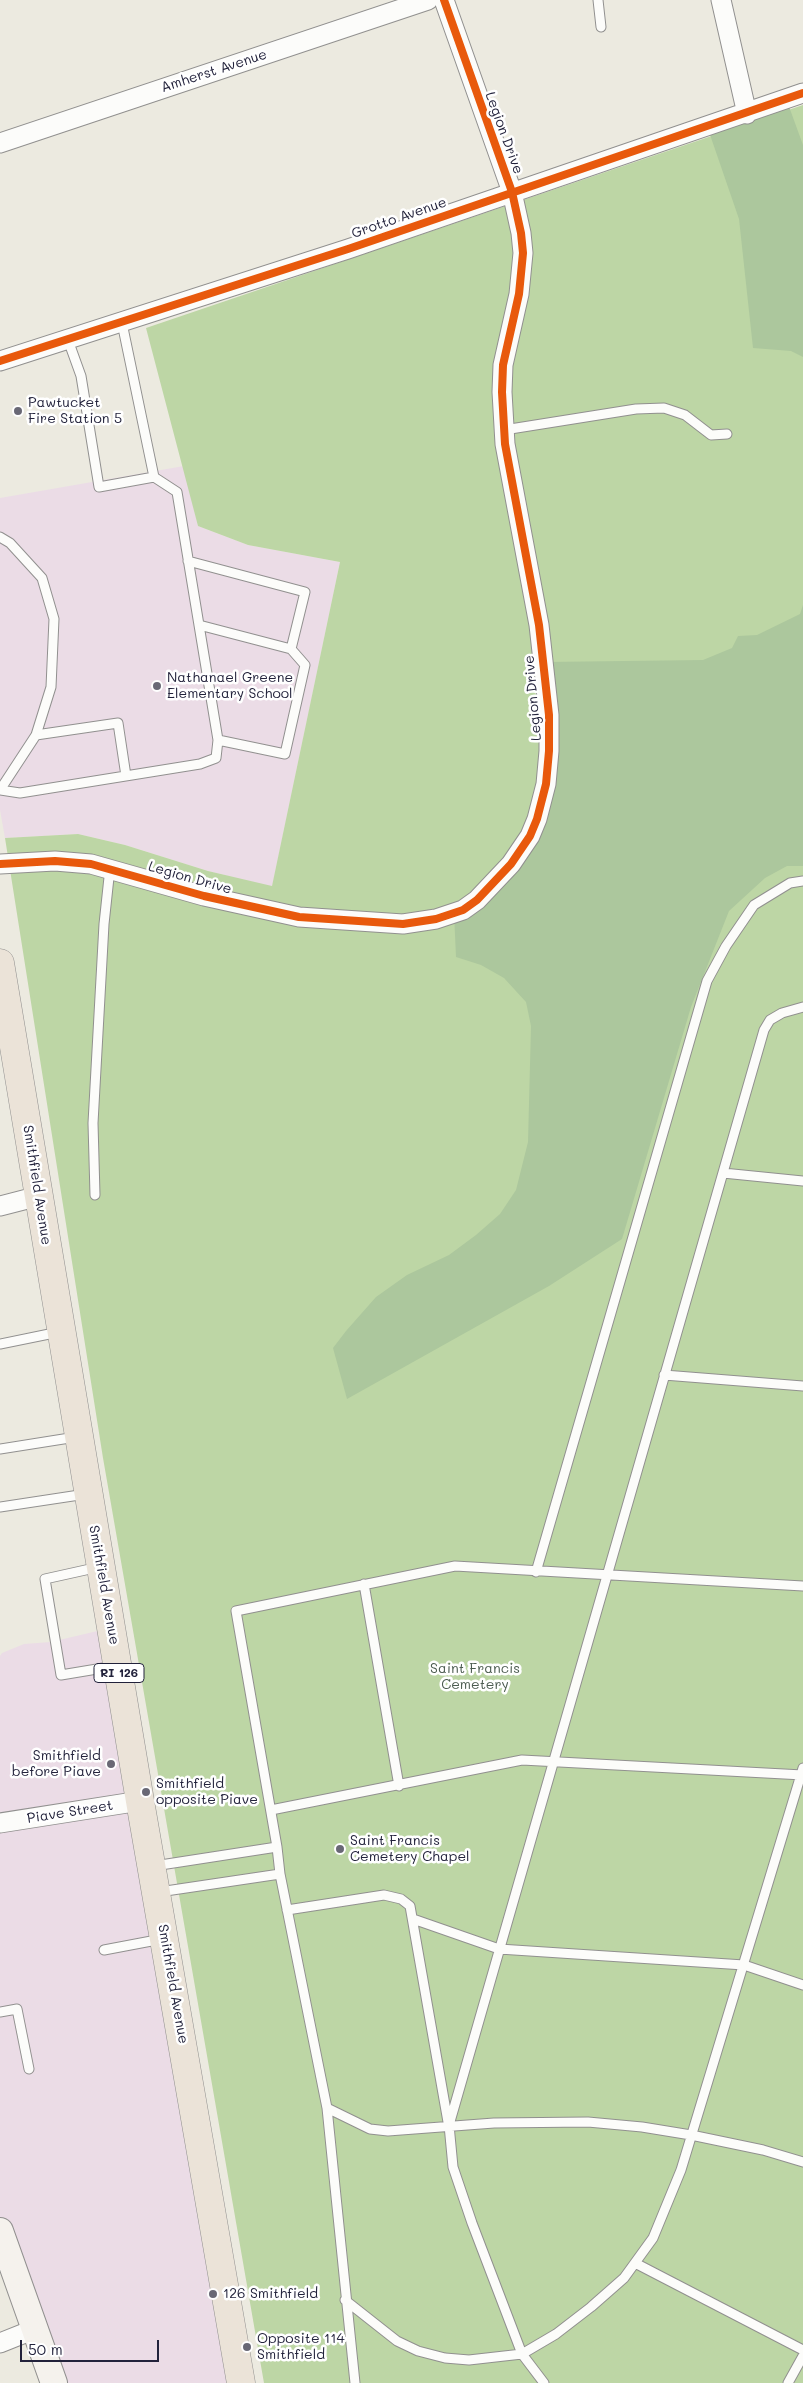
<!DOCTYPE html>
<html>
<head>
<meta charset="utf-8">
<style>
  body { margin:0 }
  #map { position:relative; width:803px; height:2383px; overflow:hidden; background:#eceae0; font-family:Mali,sans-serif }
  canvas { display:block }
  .scale { position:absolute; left:20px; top:2340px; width:139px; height:22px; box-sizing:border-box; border:2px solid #22223b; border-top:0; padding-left:6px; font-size:15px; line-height:18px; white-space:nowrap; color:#22223b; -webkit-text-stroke:4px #fff; paint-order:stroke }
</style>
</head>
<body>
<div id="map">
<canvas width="803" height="2383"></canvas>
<div class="scale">50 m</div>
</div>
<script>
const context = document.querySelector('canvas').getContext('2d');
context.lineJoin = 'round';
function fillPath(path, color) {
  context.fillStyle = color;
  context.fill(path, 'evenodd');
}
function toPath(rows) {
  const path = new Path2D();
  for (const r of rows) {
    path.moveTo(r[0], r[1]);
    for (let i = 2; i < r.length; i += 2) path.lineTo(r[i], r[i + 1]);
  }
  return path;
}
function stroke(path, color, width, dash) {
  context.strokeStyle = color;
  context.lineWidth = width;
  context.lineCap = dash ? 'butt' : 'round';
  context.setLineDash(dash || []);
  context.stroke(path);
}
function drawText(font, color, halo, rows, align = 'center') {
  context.font = font + ' Mali,sans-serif';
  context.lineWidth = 5;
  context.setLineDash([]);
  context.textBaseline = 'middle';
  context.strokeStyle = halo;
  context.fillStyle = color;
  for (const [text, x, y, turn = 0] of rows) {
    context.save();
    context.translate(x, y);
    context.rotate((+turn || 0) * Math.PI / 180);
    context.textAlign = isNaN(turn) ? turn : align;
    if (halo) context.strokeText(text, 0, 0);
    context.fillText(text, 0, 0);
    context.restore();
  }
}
fillPath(toPath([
  [184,466,198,526,248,545,340,562,272,887,208,871,125,845,78,834,5,838,0,810,0,498],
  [110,1628,242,2383,54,2383,0,2232,0,1656,2,1653,24,1644,51,1642]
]), '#ebdce6');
fillPath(toPath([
  [803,105,803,2383,264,2383,103,1458,5,838,78,834,125,845,208,871,272,886,340,562,248,545,198,526,146,328]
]), '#bdd6a5');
fillPath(toPath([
  [787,101,803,145,803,357,791,351,753,348,739,219,707,126],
  [803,605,803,866,787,866,765,878,729,911,691,1007,622,1239,549,1286,347,1399,333,1348,346,1331,376,1297,407,1275,449,1255,476,1235,500,1214,516,1190,528,1142,531,1026,526,1002,504,978,481,965,456,957,454,913,496,880,542,799,545,662,703,660,732,648,738,636,757,635,800,614]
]), '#acc79d');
const service = toPath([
  [598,0,601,27],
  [68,340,81,376,99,487,154,477,122,323],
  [504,430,636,409,664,408,685,415,711,435,727,434],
  [0,537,10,543,42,578,54,619,51,687,36,735,0,790],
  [188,561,305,592,291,649,199,625],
  [36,735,118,723,126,776],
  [218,740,285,754,305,665,291,649],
  [0,790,20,793,200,764,216,758,218,740,177,492,154,477],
  [723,1173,803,1181],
  [95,1195,93,1123,104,924,110,868],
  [0,1344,59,1332],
  [664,1375,803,1386],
  [0,1449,76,1437],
  [0,1507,86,1494],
  [99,1567,45,1579,61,1675,115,1666],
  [536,1572,707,981,726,946,754,905,790,883,803,881],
  [364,1584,399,1786],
  [271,1810,522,1760,803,1775],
  [154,1866,277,1847],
  [159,1892,280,1874],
  [287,1910,384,1895,401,1899,410,1906,448,2122],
  [413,1919,499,1949,744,1965,803,1985],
  [104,1950,162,1939],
  [0,2012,17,2009,29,2069],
  [327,2108,370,2129,388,2131,494,2123,588,2122,642,2127,691,2135,763,2150,803,2162],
  [635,2263,803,2350],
  [345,2300,397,2341,418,2351,445,2358,469,2360,522,2354,556,2334,591,2307,624,2278,653,2238,681,2170,803,1768],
  [355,2383,327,2108,280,1874,277,1847,236,1611,455,1566,803,1586],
  [544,2383,522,2354,472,2223,453,2167,449,2125,764,1030,770,1020,782,1013,803,1007],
  [788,2383,803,2356]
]);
const minor = toPath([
  [721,0,747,114],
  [0,143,428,0],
  [0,361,348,249,803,93],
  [0,864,55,861,91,864,204,896,299,917,403,924,436,919,463,910,477,900,511,864,530,836,537,819,546,784,549,751,549,715,539,625,505,444,502,392,503,365,519,294,523,253,521,233,512,192,444,0],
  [0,1206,39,1196],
  [0,1823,140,1801],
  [0,2343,35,2329]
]);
const secondary = toPath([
  [0,2231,54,2383]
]);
const primary = toPath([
  [0,963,140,1801,241,2383]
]);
stroke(service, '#91908f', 11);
stroke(minor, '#91908f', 21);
stroke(secondary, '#91908f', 28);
stroke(primary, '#91908f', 29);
stroke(service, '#fcfcfa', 9);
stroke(minor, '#fcfcfa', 19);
stroke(secondary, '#f5f2ed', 26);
stroke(primary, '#ebe3d8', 28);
stroke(toPath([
  [0,361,348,249,803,93],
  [0,864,55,861,91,864,204,896,299,917,403,924,436,919,463,910,477,900,511,864,530,836,537,819,546,784,549,751,549,715,539,625,505,444,502,392,503,365,519,294,523,253,521,233,512,192,444,0]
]), '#e8590c', 8);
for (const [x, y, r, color] of [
  [18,411,5,"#696875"],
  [157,686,5,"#696875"],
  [111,1764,5,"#696875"],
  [146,1792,5,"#696875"],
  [340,1849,5,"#696875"],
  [213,2294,5,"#696875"],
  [247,2347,5,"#696875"]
]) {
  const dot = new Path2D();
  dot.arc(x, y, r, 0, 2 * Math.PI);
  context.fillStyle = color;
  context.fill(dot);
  stroke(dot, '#fff', 2);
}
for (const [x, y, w] of [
  [119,1673,50]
]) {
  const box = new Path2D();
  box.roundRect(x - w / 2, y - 9.5, w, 19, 4);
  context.fillStyle = '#fff';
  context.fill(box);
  stroke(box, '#22223b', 1);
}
drawText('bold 12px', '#22223b', null, [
  ["RI 126",119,1673]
]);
drawText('14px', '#22223b', '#fff', [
  ["Amherst Avenue",214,71,-18],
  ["Legion Drive",504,133,70],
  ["Grotto Avenue",399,218,-19],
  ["Legion Drive",533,698,-95],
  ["Legion Drive",190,878,16],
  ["Smithfield Avenue",37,1185,81],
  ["Smithfield Avenue",104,1585,80],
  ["Piave Street",70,1812,-9],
  ["Smithfield Avenue",173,1984,80]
]);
drawText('14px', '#22223b', '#fff', [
  ["Pawtucket",28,403],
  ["Fire Station 5",28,419],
  ["Nathanael Greene",167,678],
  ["Elementary School",167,694],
  ["Smithfield",101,1756,"right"],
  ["before Piave",101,1772,"right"],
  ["Smithfield",156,1784],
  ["opposite Piave",156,1800],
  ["Saint Francis",350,1841],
  ["Cemetery Chapel",350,1857],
  ["126 Smithfield",223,2294],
  ["Opposite 114",257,2339],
  ["Smithfield",257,2355]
], 'left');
drawText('14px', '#4b5b4f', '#fff', [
  ["Saint Francis",475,1669],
  ["Cemetery",475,1685]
]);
</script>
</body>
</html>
